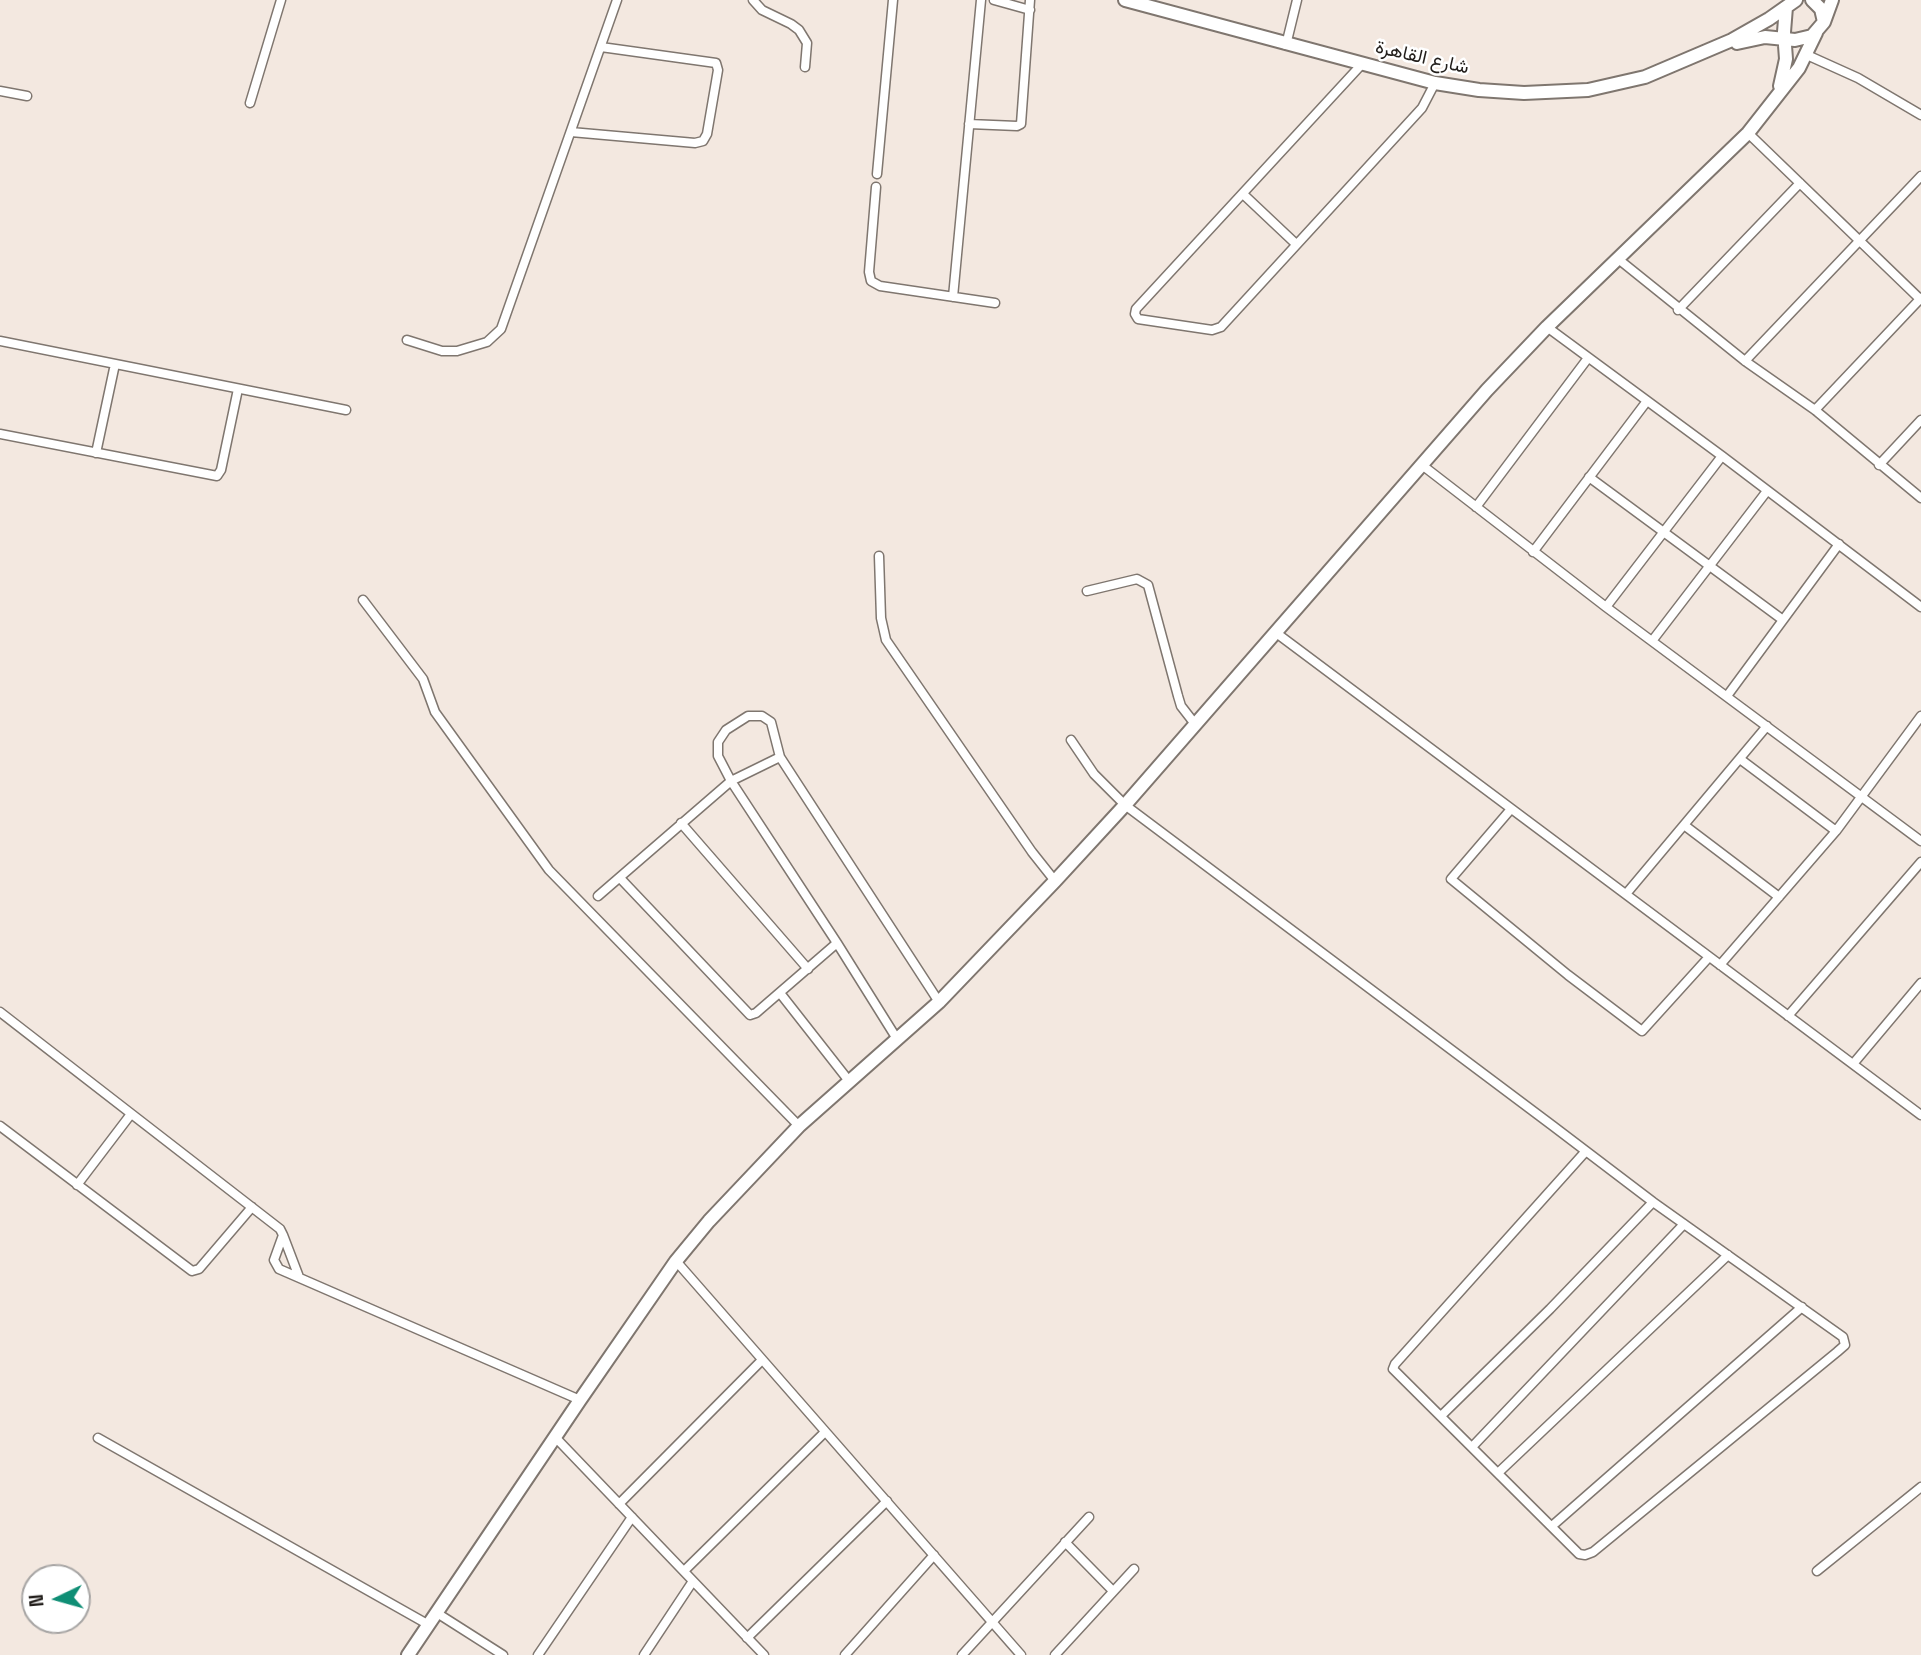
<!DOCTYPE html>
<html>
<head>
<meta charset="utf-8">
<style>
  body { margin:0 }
  #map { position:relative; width:1921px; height:1655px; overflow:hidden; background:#f3e8e0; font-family:"Space Grotesk",sans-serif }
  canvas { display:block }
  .north { position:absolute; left:21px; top:1564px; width:70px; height:70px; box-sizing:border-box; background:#fff; border:2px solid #a7a5a4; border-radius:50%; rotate:265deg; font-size:19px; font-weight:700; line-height:28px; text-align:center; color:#221e1b }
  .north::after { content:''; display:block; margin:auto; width:24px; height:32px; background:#0f8e75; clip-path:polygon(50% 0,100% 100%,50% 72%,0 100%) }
</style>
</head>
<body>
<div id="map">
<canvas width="1921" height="1655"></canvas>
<div class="north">N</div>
</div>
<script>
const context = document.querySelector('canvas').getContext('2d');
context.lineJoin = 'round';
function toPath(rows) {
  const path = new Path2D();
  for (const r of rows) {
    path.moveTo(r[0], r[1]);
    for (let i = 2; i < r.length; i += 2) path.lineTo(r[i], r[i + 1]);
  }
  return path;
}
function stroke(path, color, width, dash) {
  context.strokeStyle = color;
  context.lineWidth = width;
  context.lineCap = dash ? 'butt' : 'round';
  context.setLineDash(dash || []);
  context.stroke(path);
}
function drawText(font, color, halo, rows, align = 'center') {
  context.font = font + ' "Space Grotesk",Vazirmatn,sans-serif';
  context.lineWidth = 5;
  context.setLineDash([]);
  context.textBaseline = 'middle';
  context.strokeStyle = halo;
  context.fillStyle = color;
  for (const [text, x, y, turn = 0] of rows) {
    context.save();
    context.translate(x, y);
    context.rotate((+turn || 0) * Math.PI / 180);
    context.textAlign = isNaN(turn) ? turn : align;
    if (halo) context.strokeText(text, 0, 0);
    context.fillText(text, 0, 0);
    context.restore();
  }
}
const street = toPath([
  [753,0,762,10,791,24,799,30,807,43,805,67],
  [994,0,1030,10],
  [1286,45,1297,0],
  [1807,55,1858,78,1921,115],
  [1362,64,1136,309,1135,314,1138,319,1212,330,1221,327,1422,108,1435,83],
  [0,91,27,96],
  [250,103,281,0],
  [969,124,1017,126,1021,124,1030,0],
  [571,132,695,143,703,141,707,134,718,70,716,63,601,47],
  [1748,133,1921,300],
  [877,174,893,0],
  [876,187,869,272,871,281,880,286,995,303],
  [1243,194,1296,244],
  [1617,258,1745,361,1815,410,1921,498],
  [953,297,981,0],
  [1678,310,1800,183],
  [1547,327,1722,456,1921,607],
  [407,340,442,351,457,351,487,342,501,329,617,0],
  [0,341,346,410],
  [1745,361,1921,176],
  [1815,410,1921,298],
  [0,434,217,476,221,470,238,389],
  [96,453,115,364],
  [1422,465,1606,607,1921,841],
  [1879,465,1921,420],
  [1589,477,1783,620],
  [1476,507,1588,358],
  [1533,552,1647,401],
  [879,556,881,618,886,640,1032,852,1055,881],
  [1087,591,1137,579,1148,585,1178,696,1181,706,1195,724],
  [363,600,423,679,435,712,549,870,799,1126],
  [1606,607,1722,456],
  [1275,632,1921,1115],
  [1652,641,1767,491],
  [1727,696,1839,544],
  [1071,740,1094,774,1125,805,1553,1126,1653,1202,1843,1337,1845,1345,1837,1352,1593,1552,1585,1555,1579,1554,1393,1369,1395,1364,1586,1151],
  [1740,759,1836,831],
  [1511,809,1451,879,1568,975,1642,1031,1709,957],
  [681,823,808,969],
  [1684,825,1779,897],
  [620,878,750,1015,756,1013,837,943],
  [1626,894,1767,726],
  [598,896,731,781,780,757],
  [1720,965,1836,831,1921,716],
  [780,993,849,1081],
  [0,1012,280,1229,283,1235,274,1260,279,1269,580,1400],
  [1788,1016,1921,862],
  [897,1039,837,943,731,781,718,756,718,742,726,730,748,716,762,716,771,722,780,757,939,1002],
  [1853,1064,1921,983],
  [0,1126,192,1271,199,1269,252,1207],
  [77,1185,131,1114],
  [283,1235,299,1277],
  [676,1261,1021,1655],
  [1442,1415,1550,1309,1653,1202],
  [98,1438,429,1625],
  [556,1438,764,1655],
  [1473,1446,1684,1224],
  [1499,1472,1728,1255],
  [619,1504,762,1360],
  [1552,1526,1802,1307],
  [1065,1542,1113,1591],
  [684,1571,825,1432],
  [1817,1571,1921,1487],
  [437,1613,503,1655],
  [747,1638,887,1501],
  [538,1655,632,1517],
  [644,1655,693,1581],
  [845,1655,934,1555],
  [962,1655,1089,1517],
  [1055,1655,1134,1569]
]);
const secondary = toPath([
  [1125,0,1435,83,1479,90,1524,93,1588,90,1645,77,1732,40,1769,19,1796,0],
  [1812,0,1821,9,1824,22],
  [1737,43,1765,37,1795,40,1812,36,1824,22,1832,0],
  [1780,86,1786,59,1784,32,1786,7],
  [408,1655,580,1400,676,1261,709,1221,799,1126,939,1002,1055,881,1125,805,1487,390,1547,327,1748,133,1799,68,1816,33]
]);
stroke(street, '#7f766f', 11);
stroke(secondary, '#7f766f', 16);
stroke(street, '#fff', 8);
stroke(secondary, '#fff', 12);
drawText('19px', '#221e1b', '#fff', [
  ["شارع القاهرة",1422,58,13]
]);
</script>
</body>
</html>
